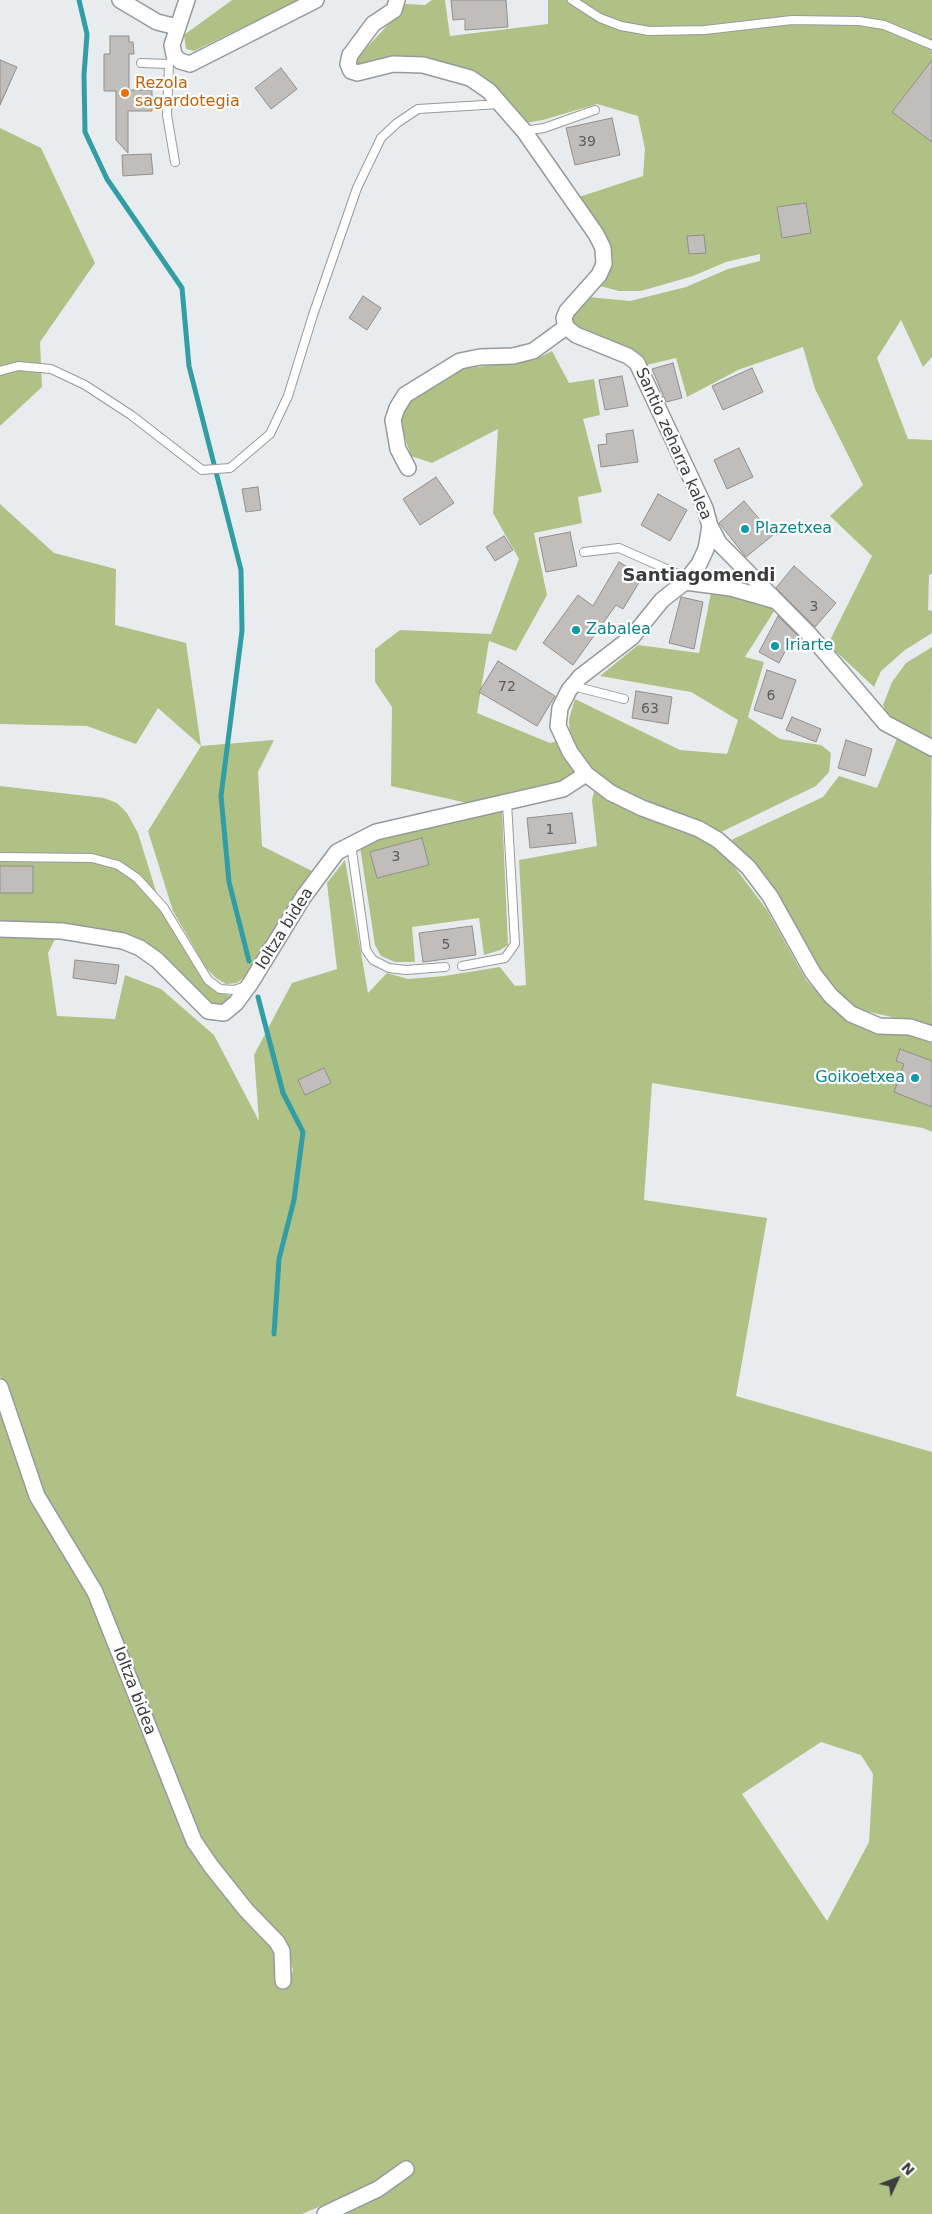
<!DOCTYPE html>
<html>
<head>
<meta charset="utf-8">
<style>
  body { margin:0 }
  #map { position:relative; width:932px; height:2214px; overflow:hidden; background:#e8ecef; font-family:"DejaVu Sans",sans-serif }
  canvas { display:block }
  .north { position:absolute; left:872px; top:2154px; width:50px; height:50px; -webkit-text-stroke:4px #fff; paint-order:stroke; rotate:47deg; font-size:14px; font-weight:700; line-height:20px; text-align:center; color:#3b3c3e }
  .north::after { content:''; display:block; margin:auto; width:18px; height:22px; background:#3b3c3e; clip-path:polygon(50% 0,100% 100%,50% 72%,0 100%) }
</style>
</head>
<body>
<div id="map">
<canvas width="932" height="2214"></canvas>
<div class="north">N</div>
</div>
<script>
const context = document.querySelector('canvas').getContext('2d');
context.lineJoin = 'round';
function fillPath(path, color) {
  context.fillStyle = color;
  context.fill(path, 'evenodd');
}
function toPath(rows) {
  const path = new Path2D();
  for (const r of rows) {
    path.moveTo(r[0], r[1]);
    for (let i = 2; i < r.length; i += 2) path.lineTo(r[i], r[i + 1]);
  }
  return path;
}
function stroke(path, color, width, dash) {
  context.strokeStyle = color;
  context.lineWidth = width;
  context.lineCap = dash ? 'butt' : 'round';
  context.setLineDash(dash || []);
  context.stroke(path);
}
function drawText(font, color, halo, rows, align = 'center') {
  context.font = font + ' "DejaVu Sans",sans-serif';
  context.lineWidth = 4.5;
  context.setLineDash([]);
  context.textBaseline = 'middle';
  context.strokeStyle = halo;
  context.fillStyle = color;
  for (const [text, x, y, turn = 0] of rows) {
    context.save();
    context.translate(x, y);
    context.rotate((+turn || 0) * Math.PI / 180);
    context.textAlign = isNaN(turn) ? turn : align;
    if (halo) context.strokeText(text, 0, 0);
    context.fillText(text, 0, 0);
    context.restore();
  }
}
fillPath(toPath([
  [232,0,299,0,194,51,186,49,184,35],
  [432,0,445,0,450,36,548,24,548,0,932,0,932,357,923,367,901,320,877,358,908,439,932,440,932,574,929,575,928,610,932,611,932,633,905,650,881,671,874,687,828,644,872,556,830,516,863,485,815,389,803,347,738,370,687,397,676,358,642,366,575,331,571,318,574,311,589,297,630,301,686,287,728,269,760,261,760,254,726,262,693,276,641,291,619,291,600,286,611,262,612,252,606,238,579,197,643,176,645,149,638,116,597,104,543,120,524,123,467,70,361,66,356,64,356,59,399,13,405,4,425,5],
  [0,128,41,148,95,263,40,342,42,387,0,426],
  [552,351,569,383,594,379,600,415,583,419,602,492,578,497,582,523,534,533,547,595,516,651,489,641,477,713,550,743,570,737,569,719,575,699,680,750,727,754,738,720,691,692,600,676,638,645,699,653,711,593,732,595,776,608,745,657,764,662,748,717,780,739,821,745,831,753,829,772,816,786,717,834,712,846,733,865,767,910,806,980,829,1005,852,1022,886,1034,913,1035,932,1041,932,1132,923,1128,652,1083,644,1200,767,1218,736,1396,932,1452,932,2214,344,2214,369,2203,402,2181,399,2165,364,2188,302,2214,0,2214,0,1406,35,1505,91,1594,140,1723,184,1829,202,1863,229,1898,274,1946,277,1958,279,1981,288,1983,293,1970,287,1947,245,1900,218,1865,197,1829,145,1710,97,1586,42,1495,0,1376,0,934,56,937,48,953,57,1016,115,1019,125,975,161,989,214,1035,259,1121,254,1055,292,983,337,969,327,883,345,860,368,993,387,973,408,979,444,976,500,967,515,986,526,985,519,860,597,846,592,800,598,775,584,761,567,780,472,804,391,786,392,707,375,682,375,649,400,630,491,634,519,559,493,513,498,429,432,463,411,456,402,429,401,416,406,403,420,391,460,369,534,360],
  [821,1742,861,1755,873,1774,869,1842,827,1921,742,1794],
  [0,504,54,553,116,569,115,625,186,643,201,746,274,740,258,772,262,846,314,872,247,975,237,983,226,984,216,978,206,968,173,911,148,831,201,746,158,708,136,744,87,726,0,724],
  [932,647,931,852,932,1026,856,1009,835,993,816,971,780,898,753,863,729,841,823,797,839,776,877,788,898,736,883,705,892,682,906,663],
  [0,786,104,798,117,803,127,813,138,833,163,914,220,992,233,997,224,1005,214,1006,124,935,93,927,0,923],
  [502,809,508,945,500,950,484,955,479,918,412,927,415,962,395,962,381,956,375,945,360,847,395,832]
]), '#b0c185');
stroke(toPath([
  [79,0,87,34,84,75,85,132,107,179,182,288,189,366,241,570,242,631,221,796,229,882,249,961],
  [258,997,283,1093,303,1132,294,1200,279,1259,274,1334]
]), '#319ea5', 5);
const building = toPath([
  [451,0,506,0,508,27,465,30,465,19,453,20,451,0],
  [110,36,129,36,129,42,133,42,134,54,129,54,129,90,152,90,152,111,128,111,128,153,116,140,116,91,104,91,104,54,110,54,110,36],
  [0,60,17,67,0,105,0,60],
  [932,60,932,142,892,112,932,60],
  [281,68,297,89,271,109,255,88,281,68],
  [612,118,620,155,575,165,566,128,612,118],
  [151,154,153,174,123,176,122,155,151,154],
  [806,203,811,233,782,238,777,207,806,203],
  [704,235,706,253,689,254,687,236,704,235],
  [363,296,381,308,367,330,349,318,363,296],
  [673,363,682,398,666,402,652,369,673,363],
  [752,368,763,392,723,410,712,386,752,368],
  [622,376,628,406,605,410,599,380,622,376],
  [633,430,638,462,601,467,598,445,607,444,606,434,633,430],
  [739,448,753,477,727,489,714,460,739,448],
  [436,477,454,503,420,525,403,499,436,477],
  [258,487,261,510,246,512,242,489,258,487],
  [658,494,687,510,670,541,641,525,658,494],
  [744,501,773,535,746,557,719,523,744,501],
  [570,532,577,566,546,572,539,538,570,532],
  [504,536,513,550,495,561,486,547,504,536],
  [619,562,643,576,623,609,616,605,573,665,543,643,578,595,593,606,619,562],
  [794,566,836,603,815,627,776,588,794,566],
  [681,597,703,602,694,649,669,643,681,597],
  [778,616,803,641,797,648,791,640,779,663,759,652,778,616],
  [498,661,555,696,537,726,479,692,498,661],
  [767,670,796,680,782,719,754,710,767,670],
  [636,691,672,697,668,724,632,718,636,691],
  [792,717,821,729,816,742,786,730,792,717],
  [846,740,872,749,865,776,838,768,846,740],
  [572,813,576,843,530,848,527,818,572,813],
  [422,838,429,865,377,878,370,852,422,838],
  [0,866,33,866,33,893,0,893,0,866],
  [472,926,476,955,423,962,419,933,472,926],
  [75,960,119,965,116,984,73,978,75,960],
  [900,1049,932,1061,932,1107,894,1092,904,1064,896,1061,900,1049],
  [324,1068,331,1083,305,1095,298,1080,324,1068]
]);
fillPath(building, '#c0bdba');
stroke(building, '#918e8b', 1);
const lane = toPath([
  [572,0,600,18,621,26,649,31,705,30,792,20,859,21,884,25,932,45],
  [174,55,169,64,167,115,175,162],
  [141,63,169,64],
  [524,131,544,128,595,110],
  [0,371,18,366,51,369,85,385,131,415,202,470,230,468,270,434,288,396,313,315,357,188,381,138,397,123,418,109,500,104],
  [584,552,619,548,687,578],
  [573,686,624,699],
  [351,844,366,950,373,960,389,968,406,970,445,967],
  [0,857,92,858,118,865,137,878,164,908,208,980,220,989,234,990,246,986],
  [462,966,505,958,515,944,507,803]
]);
const street = toPath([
  [120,0,157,22,177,27],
  [187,0,172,45,174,55,180,61,190,64,316,0],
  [397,0,394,10,373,24,350,55,348,64,351,71,357,73,393,64,423,65,470,78,489,91,524,131,596,234,603,248,604,264,599,275,567,311,564,318,566,327,576,335,628,356,637,363,705,508,710,526,706,549,699,564,685,582,662,600,632,637,580,677,569,690,560,708,558,726,570,752,586,774,611,793,642,808,699,829,718,840,748,867,770,896,813,973,831,996,851,1014,879,1026,910,1027,932,1034],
  [408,468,398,449,393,420,397,408,405,395,460,361,480,357,513,356,533,351,566,327],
  [710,526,719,543,810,635,885,723,932,748],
  [685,582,731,588,773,600],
  [0,929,62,931,123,941,140,948,157,960,208,1011,224,1013,236,1003,250,984,304,896,337,852,376,832,563,789,586,774],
  [0,1387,37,1496,95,1592,194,1841,211,1866,246,1910,277,1942,282,1951,283,1981],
  [325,2214,378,2189,406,2169]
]);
stroke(lane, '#969a9c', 10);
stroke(street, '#969a9c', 18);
stroke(lane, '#fff', 8);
stroke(street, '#fff', 15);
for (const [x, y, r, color] of [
  [125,93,5,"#e8710a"],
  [745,529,5,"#0f9aa8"],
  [576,630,5,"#0f9aa8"],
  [775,646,5,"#0f9aa8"],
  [915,1078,5,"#0f9aa8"]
]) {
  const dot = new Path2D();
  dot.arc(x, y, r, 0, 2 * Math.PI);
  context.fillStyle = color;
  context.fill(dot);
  stroke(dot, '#fff', 2);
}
drawText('14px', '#5c5c5d', null, [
  ["39",587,142],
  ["3",814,607],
  ["72",507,687],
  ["6",771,696],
  ["63",650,709],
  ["1",550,830],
  ["3",396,857],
  ["5",446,945]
]);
drawText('16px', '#c56008', '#fff', [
  ["Rezola",135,84],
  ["sagardotegia",135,102]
], 'left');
drawText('16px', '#3b3c3e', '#fff', [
  ["Santio zeharra kalea",673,444,66],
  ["Ioltza bidea",285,929,-58],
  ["Ioltza bidea",134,1691,69]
]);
drawText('16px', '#0d838f', '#fff', [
  ["Plazetxea",755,529],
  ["Zabalea",586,630],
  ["Iriarte",785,646],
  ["Goikoetxea",905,1078,"right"]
], 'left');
drawText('bold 18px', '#3b3c3e', '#fff', [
  ["Santiagomendi",699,576]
]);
</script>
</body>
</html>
